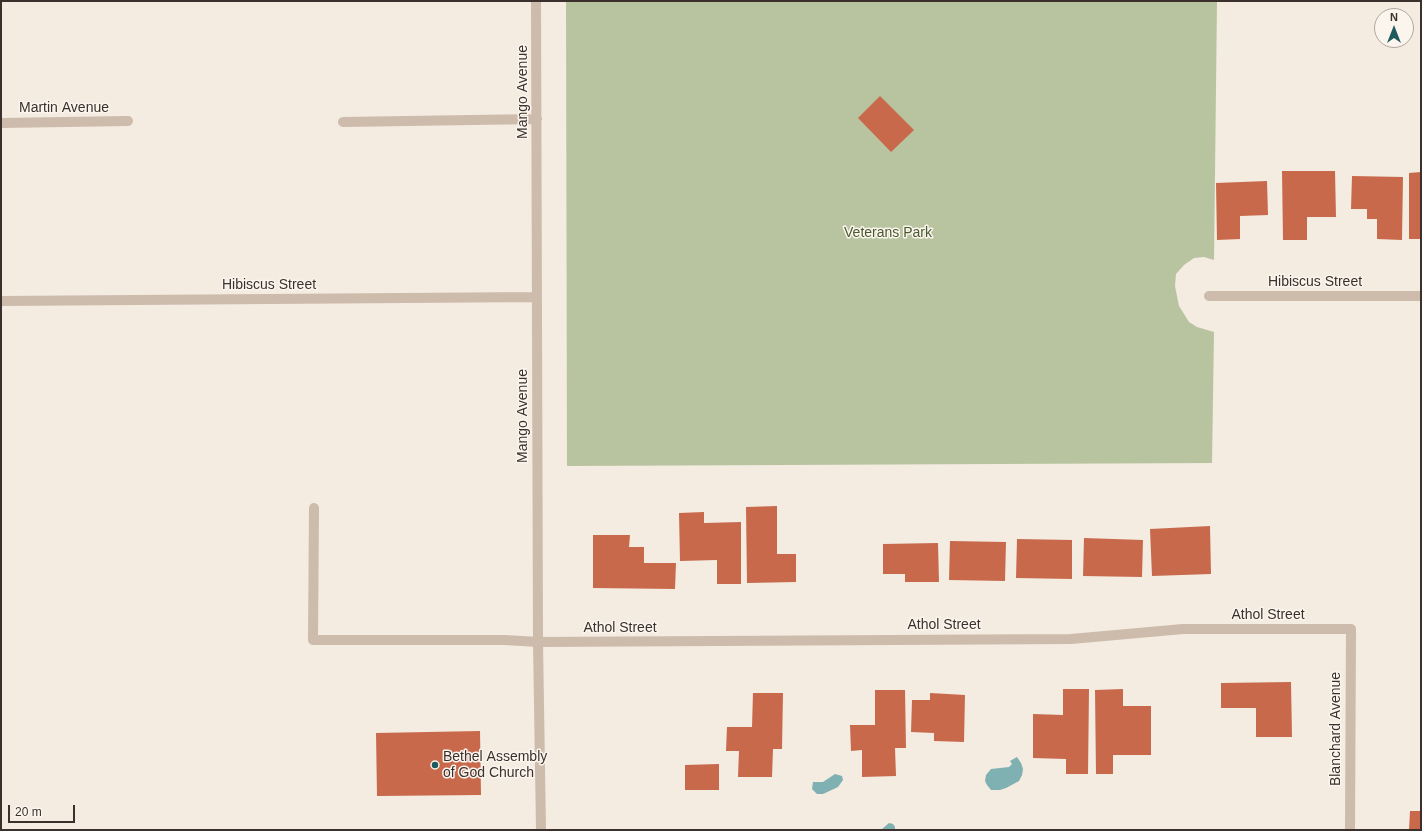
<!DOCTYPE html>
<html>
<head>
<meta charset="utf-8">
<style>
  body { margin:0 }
  #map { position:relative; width:1422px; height:831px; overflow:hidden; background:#f4ebe1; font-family:Arial,sans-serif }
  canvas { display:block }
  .frame { position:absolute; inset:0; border:2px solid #3b302b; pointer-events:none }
  .north { position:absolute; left:1374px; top:8px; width:40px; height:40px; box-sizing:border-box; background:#fbf5ee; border:1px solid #aea6a0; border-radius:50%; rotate:0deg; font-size:11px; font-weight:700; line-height:16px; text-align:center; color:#3b302b }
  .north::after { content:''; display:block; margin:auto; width:14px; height:18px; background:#1f5a5e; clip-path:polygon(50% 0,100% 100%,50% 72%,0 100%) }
  .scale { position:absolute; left:8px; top:805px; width:67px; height:18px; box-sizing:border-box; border:2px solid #3b302b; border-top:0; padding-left:5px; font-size:12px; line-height:14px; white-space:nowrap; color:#3b302b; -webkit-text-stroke:3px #fbf5ee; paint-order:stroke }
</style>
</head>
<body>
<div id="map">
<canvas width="1422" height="831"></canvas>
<div class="frame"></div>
<div class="north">N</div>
<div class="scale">20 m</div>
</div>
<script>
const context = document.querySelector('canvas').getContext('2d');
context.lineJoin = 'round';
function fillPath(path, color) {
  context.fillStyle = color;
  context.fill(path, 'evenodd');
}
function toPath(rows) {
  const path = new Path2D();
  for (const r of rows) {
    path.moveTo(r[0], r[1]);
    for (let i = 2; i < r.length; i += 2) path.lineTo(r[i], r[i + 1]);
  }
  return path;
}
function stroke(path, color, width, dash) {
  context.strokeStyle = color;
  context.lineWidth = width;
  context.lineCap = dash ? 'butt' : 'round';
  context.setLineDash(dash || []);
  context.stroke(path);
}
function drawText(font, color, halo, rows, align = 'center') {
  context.font = font + ' Arial,sans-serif';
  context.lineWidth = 3;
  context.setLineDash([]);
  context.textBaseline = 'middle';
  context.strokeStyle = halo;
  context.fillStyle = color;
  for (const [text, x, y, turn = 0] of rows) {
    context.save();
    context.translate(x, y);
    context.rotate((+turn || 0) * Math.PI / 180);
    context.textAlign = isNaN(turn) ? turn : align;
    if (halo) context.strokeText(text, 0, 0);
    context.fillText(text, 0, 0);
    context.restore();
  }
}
fillPath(toPath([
  [566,1,1217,1,1214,260,1204,257,1194,258,1184,265,1176,274,1175,286,1179,306,1189,322,1197,327,1214,332,1212,463,567,466]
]), '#b8c4a0');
fillPath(toPath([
  [1017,757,1021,763,1023,769,1022,775,1019,781,1006,788,1000,790,991,790,987,785,985,781,986,775,991,769,1009,767,1012,764,1010,761],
  [835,774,842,776,843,780,838,787,823,794,817,794,812,789,813,782,823,782],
  [889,823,893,824,895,827,895,830,879,830,880,829,882,829]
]), '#7fb0b2');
fillPath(toPath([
  [880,96,914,130,891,152,858,118],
  [1282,171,1335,171,1336,217,1307,217,1307,240,1283,240],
  [1421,172,1421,239,1409,239,1409,173],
  [1352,176,1403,177,1402,240,1377,239,1377,219,1367,219,1367,209,1351,209],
  [1267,181,1268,215,1240,216,1240,239,1217,240,1216,183],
  [777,506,777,554,796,554,796,582,747,583,746,507],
  [704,512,704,523,741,522,741,584,717,584,717,560,680,561,679,513],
  [1210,526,1211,574,1152,576,1150,529],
  [593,535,630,535,629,547,644,547,644,563,676,563,675,589,593,588],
  [1084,538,1143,540,1142,577,1083,576],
  [1017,539,1072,540,1072,579,1016,578],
  [950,541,1006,542,1005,581,949,580],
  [938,543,939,582,905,582,905,574,883,574,883,544],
  [1291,682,1292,737,1256,737,1256,708,1221,708,1221,683],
  [1063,689,1089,689,1088,774,1066,774,1066,759,1033,758,1033,714,1063,715],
  [1123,689,1123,706,1151,706,1151,755,1113,755,1113,774,1096,774,1095,690],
  [875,690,905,690,906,748,895,748,896,776,862,777,862,750,851,751,850,725,875,725],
  [753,693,783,693,782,749,773,749,772,777,738,777,739,751,726,751,727,727,752,727],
  [930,693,965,695,964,742,934,741,934,733,911,732,912,700,930,700],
  [480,731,481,795,377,796,376,733],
  [719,764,719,790,685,790,685,765],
  [1410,811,1421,811,1421,830,1409,830]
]), '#c8694b');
stroke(toPath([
  [536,1,538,642,541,830],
  [343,122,537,119],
  [1,123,128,121],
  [1209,296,1421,296],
  [1,301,537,297],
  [314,508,313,640,505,640,538,642,1071,639,1183,629,1351,629,1350,830]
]), '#cdbbac', 10);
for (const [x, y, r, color] of [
  [435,765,4,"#1f5a5e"]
]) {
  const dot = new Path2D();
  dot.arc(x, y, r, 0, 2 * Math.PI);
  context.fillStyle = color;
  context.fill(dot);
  stroke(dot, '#fbf5ee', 1.5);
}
drawText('14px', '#3b302b', '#fbf5ee', [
  ["Mango Avenue",523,92,-90],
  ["Martin Avenue",64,108],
  ["Hibiscus Street",1315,282],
  ["Hibiscus Street",269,285],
  ["Mango Avenue",523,416,-90],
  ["Athol Street",1268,615],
  ["Athol Street",944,625],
  ["Athol Street",620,628],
  ["Blanchard Avenue",1336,729,-90]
]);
drawText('14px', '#4a5a2e', '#fbf5ee', [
  ["Veterans Park",888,233]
]);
drawText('14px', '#3b302b', '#fbf5ee', [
  ["Bethel Assembly",443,757],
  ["of God Church",443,773]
], 'left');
</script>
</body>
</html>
